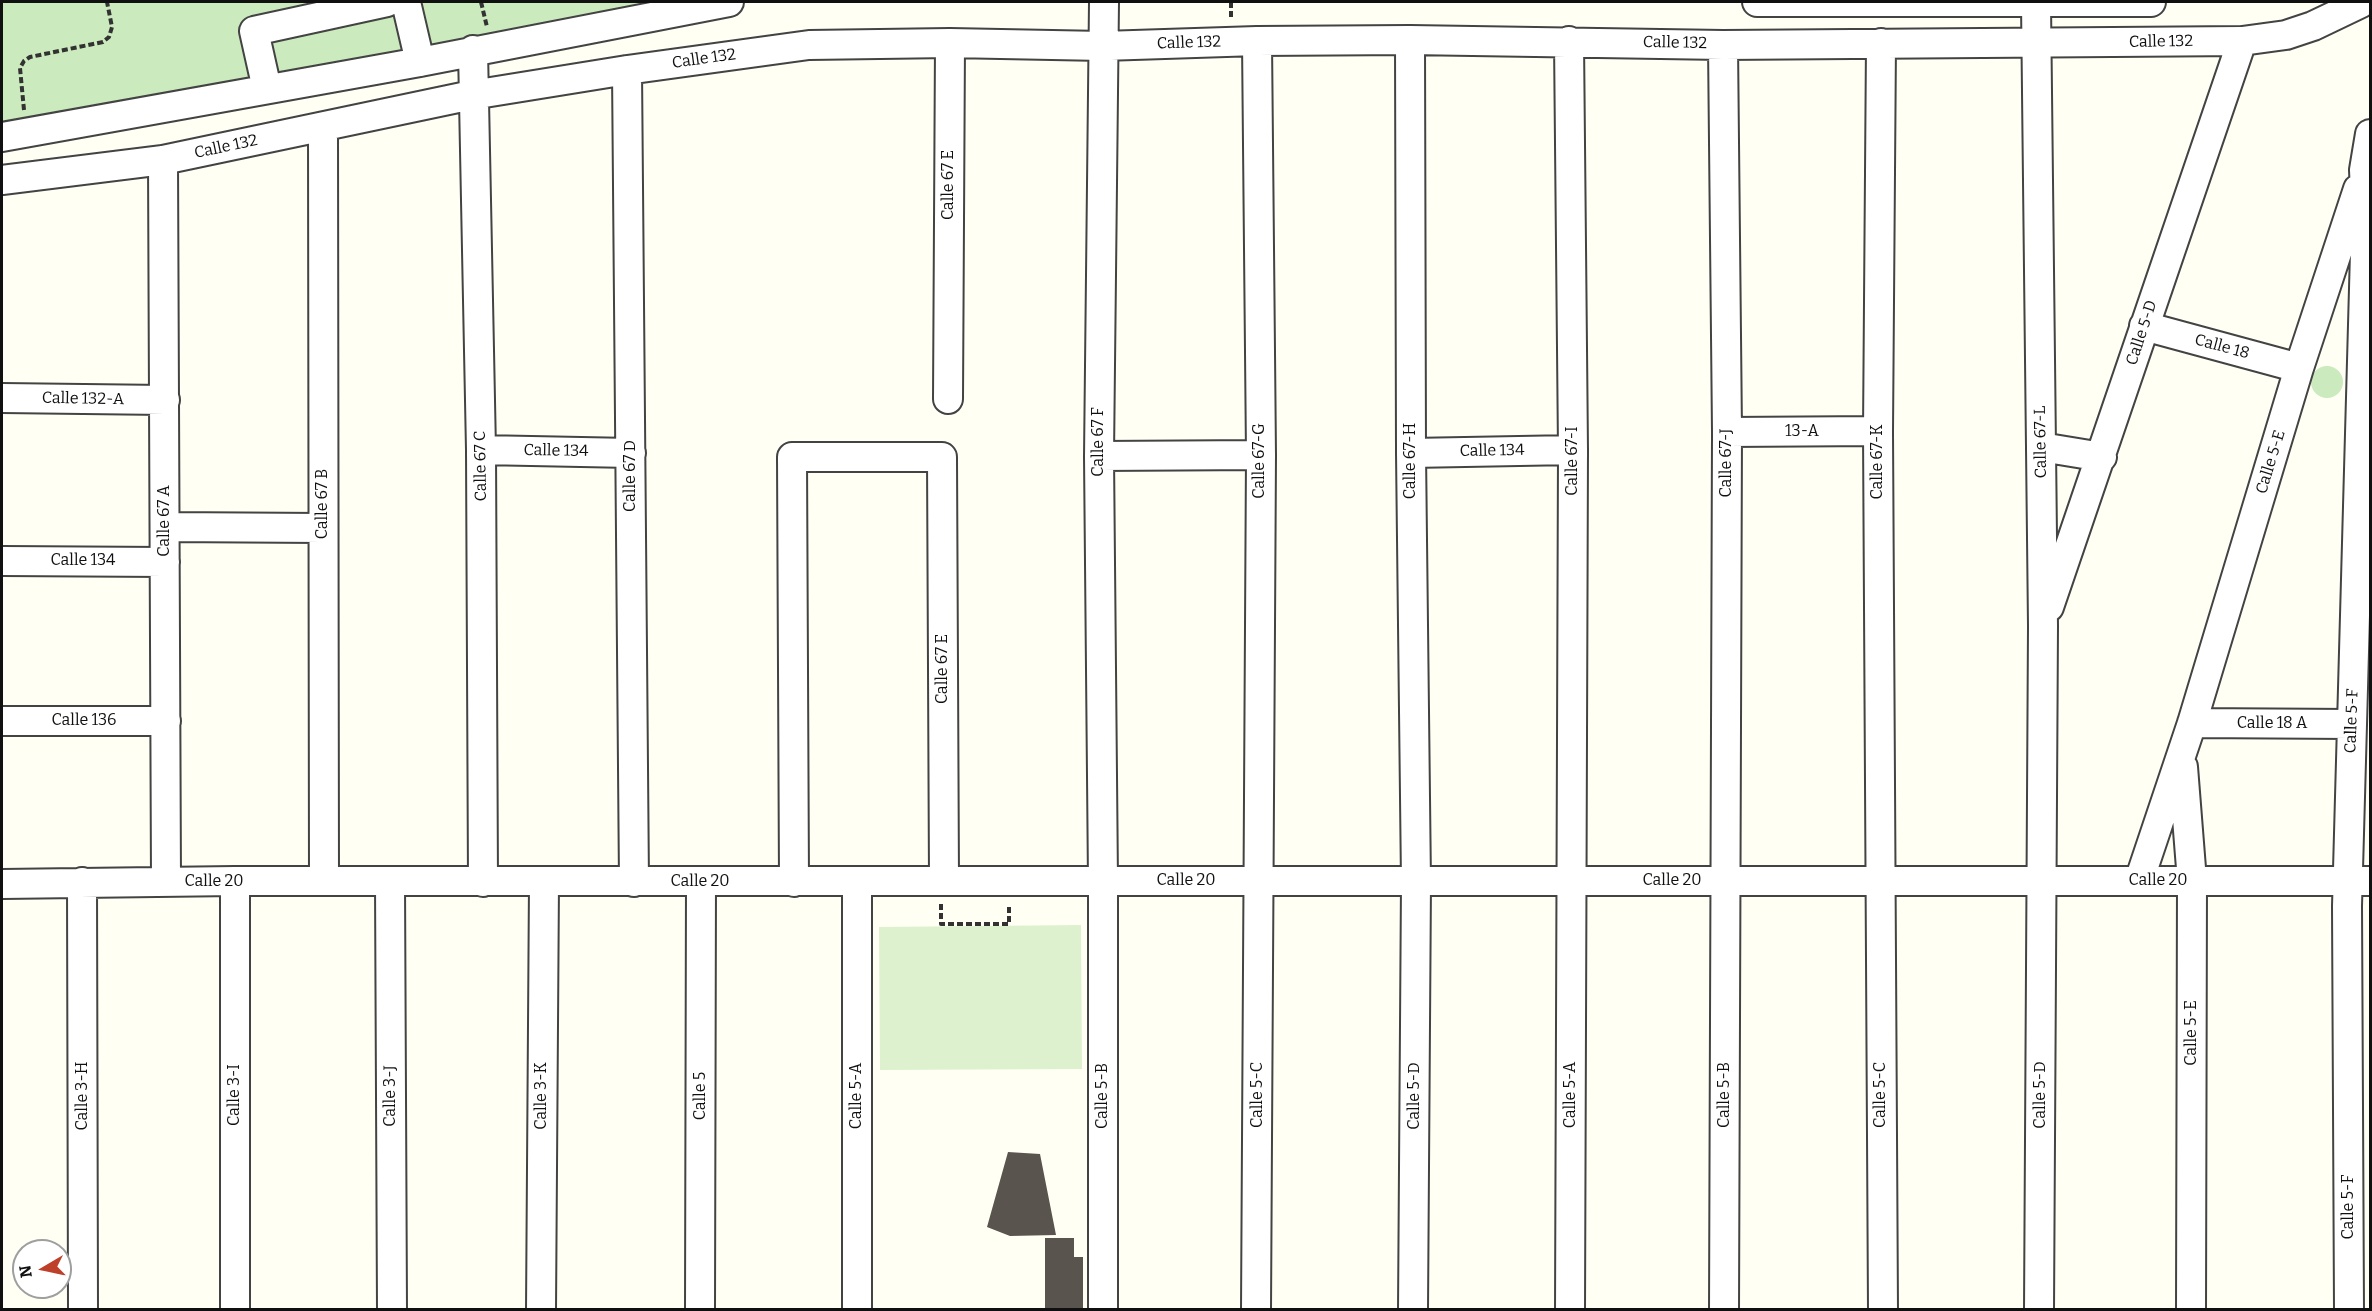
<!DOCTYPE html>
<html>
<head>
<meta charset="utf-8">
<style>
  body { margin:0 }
  #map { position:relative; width:2372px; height:1311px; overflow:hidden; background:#fffff4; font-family:Bitter,serif }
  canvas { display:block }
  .frame { position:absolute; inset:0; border:3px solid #101010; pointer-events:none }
  .north { position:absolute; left:12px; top:1239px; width:60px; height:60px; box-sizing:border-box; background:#fff; border:2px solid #9f9f9f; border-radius:50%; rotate:261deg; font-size:16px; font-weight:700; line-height:24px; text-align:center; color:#101010 }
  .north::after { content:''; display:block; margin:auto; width:21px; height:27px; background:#bf402a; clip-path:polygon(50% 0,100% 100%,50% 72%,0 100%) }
</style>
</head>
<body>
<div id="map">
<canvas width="2372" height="1311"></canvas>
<div class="frame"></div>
<div class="north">N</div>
</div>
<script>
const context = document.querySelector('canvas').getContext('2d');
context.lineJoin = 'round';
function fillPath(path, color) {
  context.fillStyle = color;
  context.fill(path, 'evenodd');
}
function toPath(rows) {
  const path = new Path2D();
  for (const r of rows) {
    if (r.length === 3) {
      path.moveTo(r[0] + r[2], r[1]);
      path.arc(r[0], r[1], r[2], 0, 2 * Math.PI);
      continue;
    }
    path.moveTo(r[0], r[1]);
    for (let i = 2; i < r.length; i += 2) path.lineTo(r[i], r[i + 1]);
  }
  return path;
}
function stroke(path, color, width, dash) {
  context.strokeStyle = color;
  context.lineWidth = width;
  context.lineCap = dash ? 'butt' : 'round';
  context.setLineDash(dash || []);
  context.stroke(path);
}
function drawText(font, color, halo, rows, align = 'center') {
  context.font = font + ' Bitter,serif';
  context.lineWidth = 6;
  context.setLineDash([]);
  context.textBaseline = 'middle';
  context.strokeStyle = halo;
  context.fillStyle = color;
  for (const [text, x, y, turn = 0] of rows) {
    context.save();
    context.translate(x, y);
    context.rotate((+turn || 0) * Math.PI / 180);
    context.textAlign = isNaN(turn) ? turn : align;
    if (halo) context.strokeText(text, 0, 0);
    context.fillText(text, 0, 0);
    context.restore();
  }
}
fillPath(toPath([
  [2,2,672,2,2,129],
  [2327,382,16]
]), '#cbeabd');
fillPath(toPath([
  [1081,925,1082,1069,880,1070,879,927]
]), '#def1cf');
fillPath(toPath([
  [1008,1152,1040,1154,1056,1235,1010,1236,987,1227],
  [1045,1238,1074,1238,1074,1257,1083,1257,1083,1310,1045,1310]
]), '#59544d');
const minor = toPath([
  [406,2,420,62],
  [1757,2,2151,2],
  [2036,3,2043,626,2039,1310],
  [1410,40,1411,453,1416,882,1413,1310],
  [1569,41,1573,450,1570,1310],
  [1881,43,1878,431,1883,1310],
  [1723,45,1727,432,1724,1310],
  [473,50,481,450,483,882],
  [627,70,634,882],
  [267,89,254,31,387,2],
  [323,127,324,881],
  [2,137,420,62,729,2],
  [163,160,166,882],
  [2,180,163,160,472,95,627,70,809,45,950,43,1103,46,1257,41,1410,40,1723,45,2242,41,2286,35,2313,26,2361,3],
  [2144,326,2299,368],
  [2,398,165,400],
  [948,399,950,43],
  [1727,432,1878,431],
  [2041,447,2102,457],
  [481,450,631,453],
  [1411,453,1573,450],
  [1099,456,1261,455],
  [165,527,323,528],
  [2,561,165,562],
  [2049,607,2242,41],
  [2,721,166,721],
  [2192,723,2352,724],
  [2183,767,2192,881,2191,1310],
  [2139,881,2192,723,2299,368,2358,189],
  [82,882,83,1310],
  [390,882,392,1310],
  [794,882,792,457,942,457,944,881],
  [857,882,857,1310],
  [2,884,235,881,2370,881],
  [235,1310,235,881],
  [541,1310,544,882],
  [700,1310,701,882],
  [1103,1310,1103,882,1099,456,1104,2],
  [1256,1310,1261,455,1257,41],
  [2349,1310,2347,906,2366,216,2364,170,2370,134]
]);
stroke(minor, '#434343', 32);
stroke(toPath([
  [481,2,487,27],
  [1231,2,1231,18],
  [24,110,20,68,24,61,30,57,103,42,109,37,112,27,107,2],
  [941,904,941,924,1009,924,1009,905]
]), '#323232', 4, [6, 3]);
stroke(minor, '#fff', 28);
drawText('16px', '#101010', '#fff', [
  ["Calle 132",2161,42,-1],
  ["Calle 132",1189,43,-2],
  ["Calle 132",1675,43,1],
  ["Calle 132",704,59,-8],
  ["Calle 132",226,147,-12],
  ["Calle 67 E",949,185,-90],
  ["Calle 5-D",2142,333,-72],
  ["Calle 18",2222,347,15],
  ["Calle 132-A",83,399,1],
  ["13-A",1802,432],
  ["Calle 67 F",1099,442,-90],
  ["Calle 67-L",2041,442,-91],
  ["Calle 134",556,451,1],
  ["Calle 134",1492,451,-1],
  ["Calle 67-G",1260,461,-90],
  ["Calle 67-H",1411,461,-90],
  ["Calle 67-I",1573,461,-90],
  ["Calle 67-K",1878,462,-90],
  ["Calle 5-E",2271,462,-73],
  ["Calle 67-J",1727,463,-90],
  ["Calle 67 C",481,466,-91],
  ["Calle 67 D",631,476,-90],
  ["Calle 67 B",323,504,-90],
  ["Calle 67 A",165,521,-90],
  ["Calle 134",83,561],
  ["Calle 67 E",943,669,-90],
  ["Calle 136",84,721],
  ["Calle 5-F",2352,721,-88],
  ["Calle 18 A",2272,724],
  ["Calle 20",1186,881],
  ["Calle 20",1672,881],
  ["Calle 20",2158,881],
  ["Calle 20",214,882],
  ["Calle 20",700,882],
  ["Calle 5-E",2192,1033,-90],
  ["Calle 3-I",235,1095,-90],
  ["Calle 5-C",1258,1095,-90],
  ["Calle 5-A",1571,1095,-90],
  ["Calle 5-B",1725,1095,-90],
  ["Calle 5-C",1881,1095,-90],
  ["Calle 5-D",2041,1095,-90],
  ["Calle 3-H",83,1096,-90],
  ["Calle 3-J",391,1096,-90],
  ["Calle 3-K",542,1096,-90],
  ["Calle 5",701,1096,-90],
  ["Calle 5-A",857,1096,-90],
  ["Calle 5-B",1103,1096,-90],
  ["Calle 5-D",1415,1096,-90],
  ["Calle 5-F",2349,1207,-90]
]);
</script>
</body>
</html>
